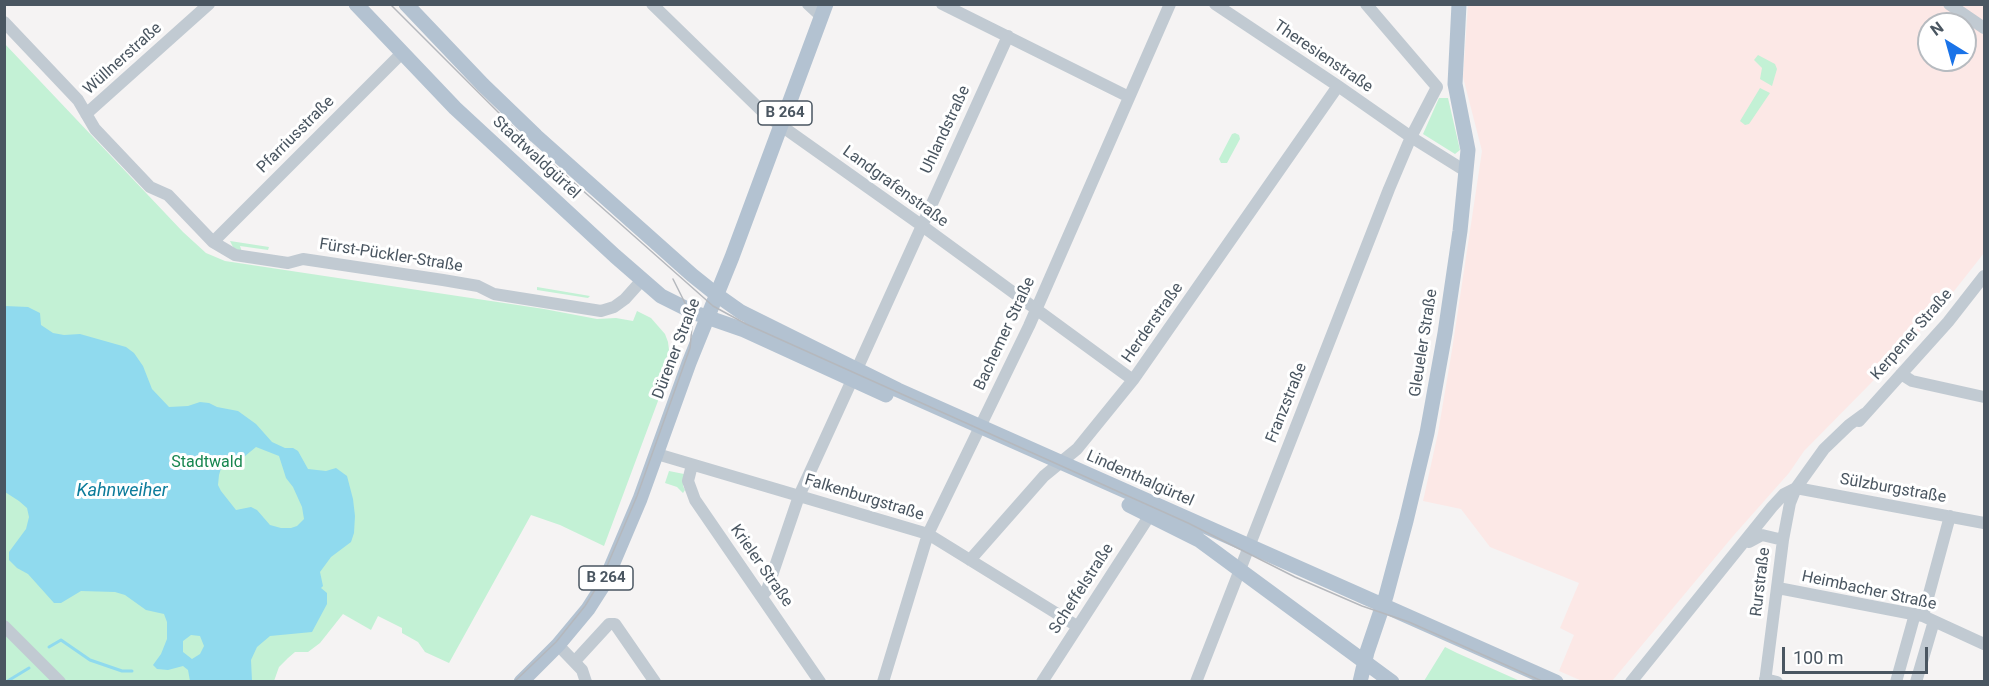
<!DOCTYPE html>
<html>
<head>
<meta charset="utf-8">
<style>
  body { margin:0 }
  #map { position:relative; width:1989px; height:686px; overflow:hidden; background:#f5f3f3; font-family:Roboto,sans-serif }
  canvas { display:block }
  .frame { position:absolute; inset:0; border:6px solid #4a5661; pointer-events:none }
  .north { position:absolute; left:1917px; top:12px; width:60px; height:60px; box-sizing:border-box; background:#fff; border:2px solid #b7bbc0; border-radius:50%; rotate:323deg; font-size:16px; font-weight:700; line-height:24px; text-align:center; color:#4a5661 }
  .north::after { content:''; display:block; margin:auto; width:21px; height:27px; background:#1a73e8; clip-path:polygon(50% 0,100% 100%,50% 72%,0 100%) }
  .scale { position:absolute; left:1782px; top:647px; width:146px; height:27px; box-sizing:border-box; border:3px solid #4a5661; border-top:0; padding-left:8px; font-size:18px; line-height:21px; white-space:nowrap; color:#4a5661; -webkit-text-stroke:4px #fff; paint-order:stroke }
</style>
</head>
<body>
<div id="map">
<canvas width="1989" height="686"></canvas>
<div class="frame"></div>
<div class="north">N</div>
<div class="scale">100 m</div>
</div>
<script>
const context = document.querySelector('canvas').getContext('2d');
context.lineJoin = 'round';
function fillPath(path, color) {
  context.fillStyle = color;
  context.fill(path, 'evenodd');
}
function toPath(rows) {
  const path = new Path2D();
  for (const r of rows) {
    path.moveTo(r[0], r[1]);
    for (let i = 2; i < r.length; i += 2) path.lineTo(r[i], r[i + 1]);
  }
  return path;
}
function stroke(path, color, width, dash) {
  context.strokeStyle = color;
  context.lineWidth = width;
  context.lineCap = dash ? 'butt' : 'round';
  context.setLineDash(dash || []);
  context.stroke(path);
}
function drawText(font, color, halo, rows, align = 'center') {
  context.font = font + ' Roboto,sans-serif';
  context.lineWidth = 6;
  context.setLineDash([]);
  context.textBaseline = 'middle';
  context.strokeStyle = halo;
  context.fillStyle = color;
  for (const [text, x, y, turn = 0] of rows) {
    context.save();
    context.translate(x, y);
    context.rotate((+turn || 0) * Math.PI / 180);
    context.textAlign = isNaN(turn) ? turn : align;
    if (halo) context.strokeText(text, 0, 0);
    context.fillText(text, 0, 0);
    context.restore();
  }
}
fillPath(toPath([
  [1468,5,1984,5,1984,253,1936,314,1871,383,1804,451,1789,473,1734,535,1612,681,1582,681,1559,671,1574,635,1560,628,1579,583,1490,547,1461,509,1423,501,1438,433,1452,350,1482,151,1463,77],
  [1929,24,1965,24,1965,60,1929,60]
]), '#fce8e6');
fillPath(toPath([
  [4,43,183,232,206,253,225,261,544,309,597,319,616,318,633,321,637,311,651,318,665,334,668,342,671,366,604,546,560,525,531,515,449,663,425,652,418,642,402,633,402,628,378,616,371,630,343,614,320,643,308,652,295,652,288,658,279,667,274,681,5,681],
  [1758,55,1775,64,1777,69,1772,86,1760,79,1762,68,1754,60],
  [1760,88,1770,93,1749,124,1745,125,1740,121],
  [1439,98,1448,98,1460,150,1455,154,1423,134],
  [1235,133,1239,135,1240,139,1227,163,1221,163,1219,159,1232,134],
  [230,241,269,247,268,250,240,246,242,252,240,252,233,247],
  [537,287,590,296,588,298,537,290],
  [669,471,684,474,683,486,685,490,683,493,677,487,665,483],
  [1445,647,1457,653,1520,681,1424,681]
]), '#c3f1d5');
fillPath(toPath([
  [5,306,28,307,40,313,41,325,53,333,64,335,80,334,126,347,134,353,143,366,152,389,169,407,188,406,200,402,209,403,217,407,238,411,256,424,272,442,285,448,293,448,298,451,308,469,326,471,336,468,347,476,353,499,355,516,354,533,351,542,331,557,320,572,323,586,321,588,327,593,327,604,312,632,270,636,257,647,251,660,252,681,190,681,188,670,183,666,168,670,157,669,153,665,161,654,167,639,167,622,164,614,146,610,125,595,115,592,81,591,61,603,54,603,28,574,17,568,9,560,9,552,26,529,29,517,27,508,19,501,5,492],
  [256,447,279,456,286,478,293,487,302,507,304,519,297,526,291,528,281,528,270,525,257,510,251,507,236,510,221,491,218,485,219,475,222,465,228,461,239,461],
  [191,635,200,636,204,646,200,654,192,659,183,652,183,641]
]), '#90daee');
stroke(toPath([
  [49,647,61,640,90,660,122,671,132,671],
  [6,682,29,668]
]), '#90daee', 3);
stroke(toPath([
  [652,4,766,115,921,225,1133,380],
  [808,4,821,16],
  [942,4,1129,97],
  [1215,4,1338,86,1411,137,1467,172],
  [1366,4,1437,87],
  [1949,4,1984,28],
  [4,22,78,100,95,129,150,187,168,195,213,242,235,255,288,263,303,259,443,280,478,286,494,294,601,311,614,307,625,299,642,280],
  [86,114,209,4],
  [213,242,402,53],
  [857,369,1008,36],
  [1901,374,1912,381,1984,397],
  [1859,421,1948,322,1984,276],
  [657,454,928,534,1077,626],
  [692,465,688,481,695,500,820,682],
  [1796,488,1984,523],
  [1749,542,1762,535,1783,540],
  [970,560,1044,476,1077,449,1133,380,1338,86],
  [1778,588,1923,616,1984,644],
  [762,596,767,590,799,496,852,380],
  [1923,616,1950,516],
  [4,626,60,682],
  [558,645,582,670,586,682],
  [575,661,609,624,615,624,655,682],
  [1765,679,1777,682],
  [883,682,928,534,1029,326,1170,4],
  [1042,682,1150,515],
  [1196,682,1389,189,1411,137,1437,87],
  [1631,682,1772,507,1784,494,1796,488,1824,449,1849,425,1864,414],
  [1765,682,1783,540,1790,503,1796,488],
  [1896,682,1915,614],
  [1916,682,1934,621]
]), '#c1cad2', 12);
stroke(toPath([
  [356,4,455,108,615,256,661,296,695,313,744,330,886,395],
  [406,4,483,85,536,136,692,275,717,295,741,312,898,390,1556,682],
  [1129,505,1199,540,1392,682],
  [521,682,558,645,588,609,604,584,640,499,689,363,732,257,826,4],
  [1360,682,1367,652,1386,596,1406,521,1427,433,1445,333,1460,231,1468,150,1455,84,1459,4]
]), '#b3c2d1', 15);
stroke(toPath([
  [390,4,528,142,713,306,746,324,1188,523,1295,577,1362,606,1409,622,1544,682],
  [514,682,556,642,585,606,601,580,637,496,690,348,692,327,689,311,673,279]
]), '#b5b8bd', 1.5);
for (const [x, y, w] of [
  [785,113,54],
  [606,578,54]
]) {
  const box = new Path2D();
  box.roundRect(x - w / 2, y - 12, w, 24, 4.5);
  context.fillStyle = '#fff';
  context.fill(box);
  stroke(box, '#4a5661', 1.5);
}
drawText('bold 15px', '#4a5661', null, [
  ["B 264",785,113],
  ["B 264",606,578]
]);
drawText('16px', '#4a5661', '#fff', [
  ["Theresienstraße",1323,57,34],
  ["Wüllnerstraße",123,59,-42],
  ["Uhlandstraße",946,130,-65],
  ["Pfarriusstraße",296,135,-45],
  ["Stadtwaldgürtel",536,158,43],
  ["Landgrafenstraße",895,187,36],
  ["Fürst-Pückler-Straße",391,256,9],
  ["Herderstraße",1153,323,-55],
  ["Bachemer Straße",1005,334,-65],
  ["Kerpener Straße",1912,335,-49],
  ["Gleueler Straße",1424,343,-81],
  ["Dürener Straße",677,349,-69],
  ["Franzstraße",1287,403,-68],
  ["Lindenthalgürtel",1140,479,24],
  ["Sülzburgstraße",1893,489,10],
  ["Falkenburgstraße",864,498,17],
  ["Krieler Straße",761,566,55],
  ["Rurstraße",1761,582,-83],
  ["Scheffelstraße",1082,589,-57],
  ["Heimbacher Straße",1869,591,12]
]);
drawText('16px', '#17864f', '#fff', [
  ["Stadtwald",207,463]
]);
drawText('italic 18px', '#0c7c9b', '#fff', [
  ["Kahnweiher",122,491]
]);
</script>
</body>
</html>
